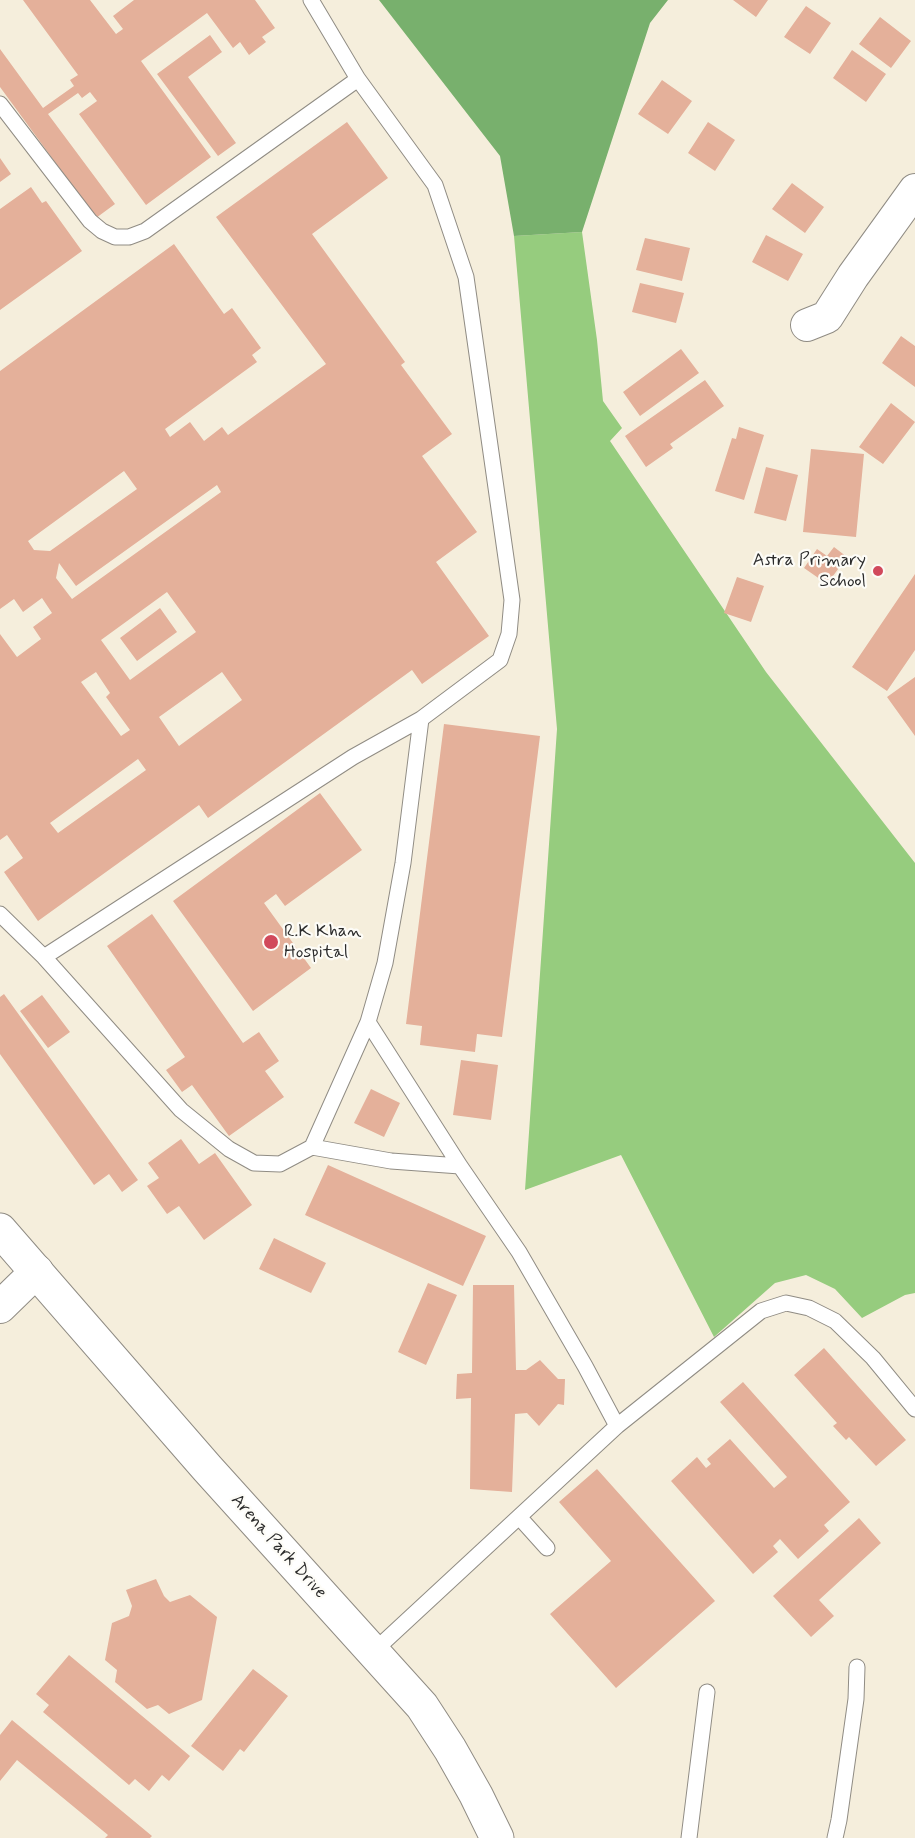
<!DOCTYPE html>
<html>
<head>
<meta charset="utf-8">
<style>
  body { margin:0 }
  canvas { display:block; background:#f5eedc }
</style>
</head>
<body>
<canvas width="915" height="1838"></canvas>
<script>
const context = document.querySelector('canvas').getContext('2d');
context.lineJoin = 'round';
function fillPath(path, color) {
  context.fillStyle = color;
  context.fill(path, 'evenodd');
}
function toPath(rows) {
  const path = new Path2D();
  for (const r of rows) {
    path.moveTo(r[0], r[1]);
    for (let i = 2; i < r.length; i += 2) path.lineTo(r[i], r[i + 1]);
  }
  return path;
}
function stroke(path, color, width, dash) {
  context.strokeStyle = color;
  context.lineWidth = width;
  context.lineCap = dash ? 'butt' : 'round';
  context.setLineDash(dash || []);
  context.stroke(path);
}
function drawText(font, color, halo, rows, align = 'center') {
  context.font = font + ' Mynerve,sans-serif';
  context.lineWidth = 4.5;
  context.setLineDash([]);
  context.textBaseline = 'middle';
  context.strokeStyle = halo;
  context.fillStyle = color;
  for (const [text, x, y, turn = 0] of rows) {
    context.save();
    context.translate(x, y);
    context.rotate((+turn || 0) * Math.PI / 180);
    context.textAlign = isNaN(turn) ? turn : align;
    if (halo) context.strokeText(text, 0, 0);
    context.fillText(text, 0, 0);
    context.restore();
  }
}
fillPath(toPath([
  [582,232,597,340,603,401,622,428,610,441,766,672,915,863,915,1293,905,1295,862,1318,835,1289,806,1275,775,1283,714,1337,621,1155,525,1190,557,729,514,236]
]), '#96cc7e');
fillPath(toPath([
  [379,0,668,0,650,23,582,232,514,236,500,156]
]), '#78b06d');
fillPath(toPath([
  [23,0,90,0,116,34,123,29,113,16,134,0,255,0,275,28,262,37,266,42,249,55,240,42,233,48,207,13,141,61,211,157,146,205,79,114,97,101,90,92,82,98,78,93,48,114,115,204,96,218,0,87,0,49,43,108,74,86,70,80,78,75],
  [733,0,768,0,756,17],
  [806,6,831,23,810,54,784,37],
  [880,17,911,41,891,68,859,44],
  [210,35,222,52,188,77,236,143,218,156,157,74],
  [852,50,886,74,866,102,833,78],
  [662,80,692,101,668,134,638,114],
  [347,122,388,178,312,234,405,362,401,365,452,434,422,456,477,532,436,562,489,636,422,684,412,670,208,818,199,805,38,921,4,872,23,858,7,835,0,840,0,634,17,657,41,639,33,627,52,613,42,598,23,612,14,599,0,609,0,371,174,244,224,314,232,308,261,348,252,355,257,362,165,429,170,437,190,422,204,441,222,427,228,435,326,364,216,217],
  [124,471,137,489,50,551,34,550,28,541],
  [217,485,221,492,72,599,56,578,59,563,76,586],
  [167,592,196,632,130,680,101,640],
  [96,672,110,693,106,697,130,730,121,736,81,682],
  [222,672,242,700,179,746,159,717],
  [138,759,146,770,58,833,50,823],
  [708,122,735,140,715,171,688,153],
  [0,158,11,174,0,182],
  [792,183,824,207,805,233,772,209],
  [31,187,42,203,46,201,82,251,0,310,0,209],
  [766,235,803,254,788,281,752,262],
  [645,238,690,248,682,281,636,270],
  [640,283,684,293,676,323,632,312],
  [901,336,915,346,915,387,882,363],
  [681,349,699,373,640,416,623,392],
  [705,380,724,406,670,444,673,448,646,467,625,436],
  [891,403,915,422,883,464,859,447],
  [739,427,764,435,744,500,715,491,732,438,736,439],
  [811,449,864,454,856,537,803,532],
  [766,467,798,475,786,521,754,513],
  [834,547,847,557,827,584,804,568,817,549,827,556],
  [915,574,915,650,887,691,852,667],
  [737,577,764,586,751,622,724,613],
  [160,608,177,632,137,661,120,638],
  [915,677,915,736,887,697],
  [444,724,540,736,502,1037,477,1034,475,1052,420,1045,422,1026,406,1024],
  [320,793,362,850,285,906,276,894,264,903,311,968,253,1011,173,901],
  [152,914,243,1043,259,1032,279,1061,265,1071,284,1097,229,1136,192,1085,182,1092,166,1070,185,1057,107,946],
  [4,994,138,1180,122,1192,109,1174,94,1185,0,1054,0,997],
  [42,995,70,1032,48,1048,20,1011],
  [461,1060,498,1065,491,1120,453,1115],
  [371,1089,400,1103,384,1137,354,1123],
  [181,1139,199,1164,215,1153,252,1205,204,1240,179,1206,167,1214,147,1186,159,1178,148,1163],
  [328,1165,486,1236,463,1286,305,1215],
  [274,1238,326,1263,311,1293,259,1269],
  [428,1283,457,1295,426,1365,398,1352],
  [473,1285,514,1285,516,1370,526,1370,540,1360,558,1379,565,1379,564,1405,558,1404,539,1426,527,1413,515,1414,512,1492,470,1489,471,1398,456,1399,457,1374,472,1373],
  [824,1348,906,1440,876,1466,849,1437,846,1440,833,1426,837,1423,794,1375],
  [743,1382,850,1502,824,1525,829,1531,798,1559,780,1539,773,1546,778,1552,753,1574,671,1481,697,1457,706,1468,711,1464,707,1459,730,1439,774,1488,787,1477,720,1402],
  [597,1469,715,1601,616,1688,550,1614,611,1561,559,1502],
  [859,1518,881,1543,819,1600,834,1616,811,1637,773,1596],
  [156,1579,164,1596,170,1602,190,1595,217,1617,202,1700,169,1714,158,1705,147,1709,115,1682,117,1670,105,1660,112,1623,129,1616,132,1606,126,1590],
  [69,1655,190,1756,169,1781,162,1775,149,1791,135,1779,129,1785,43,1712,49,1705,36,1694],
  [253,1669,288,1696,244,1752,240,1749,223,1771,191,1746],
  [12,1720,152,1836,150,1838,105,1838,108,1835,17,1760,0,1781,0,1735]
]), '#e4b09a');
const service = toPath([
  [0,104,90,221,102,231,115,237,129,237,145,231,358,79],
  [0,914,44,957,181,1110,229,1149,254,1163,280,1164,312,1147,368,1022,385,963,403,863,421,719,500,660,509,634,512,600,466,277,435,185,358,79,311,0],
  [44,957,353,757,421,719],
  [368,1022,460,1166,519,1252,585,1366,617,1426],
  [312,1147,391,1161,460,1166],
  [520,1518,547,1548],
  [373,1652,617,1426,761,1311,786,1303,809,1308,835,1321,873,1358,915,1409],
  [689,1838,707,1692],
  [835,1838,839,1820,856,1699,857,1667]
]);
const minor = toPath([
  [807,325,827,317,853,276,915,190],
  [0,1307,37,1271]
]);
const tertiary = toPath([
  [0,1230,207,1468,422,1706,450,1749,476,1795,497,1838]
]);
stroke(service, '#908c84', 17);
stroke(minor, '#908c84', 34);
stroke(tertiary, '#908c84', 35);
stroke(service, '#fff', 15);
stroke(minor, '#fff', 32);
stroke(tertiary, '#fff', 33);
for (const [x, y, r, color] of [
  [878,571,6,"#d1495b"],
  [271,942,8,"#d1495b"]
]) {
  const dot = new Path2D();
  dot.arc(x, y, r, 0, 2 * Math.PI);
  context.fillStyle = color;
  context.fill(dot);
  stroke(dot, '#fdfcf7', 2);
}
drawText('18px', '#2b2b2b', '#fdfcf7', [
  ["Astra Primary",866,561],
  ["School",866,582],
  ["R.K Khan",284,932,"left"],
  ["Hospital",284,953,"left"]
], 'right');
drawText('18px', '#2b2b2b', '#fdfcf7', [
  ["Arena Park Drive",278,1547,48]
]);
</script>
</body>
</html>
